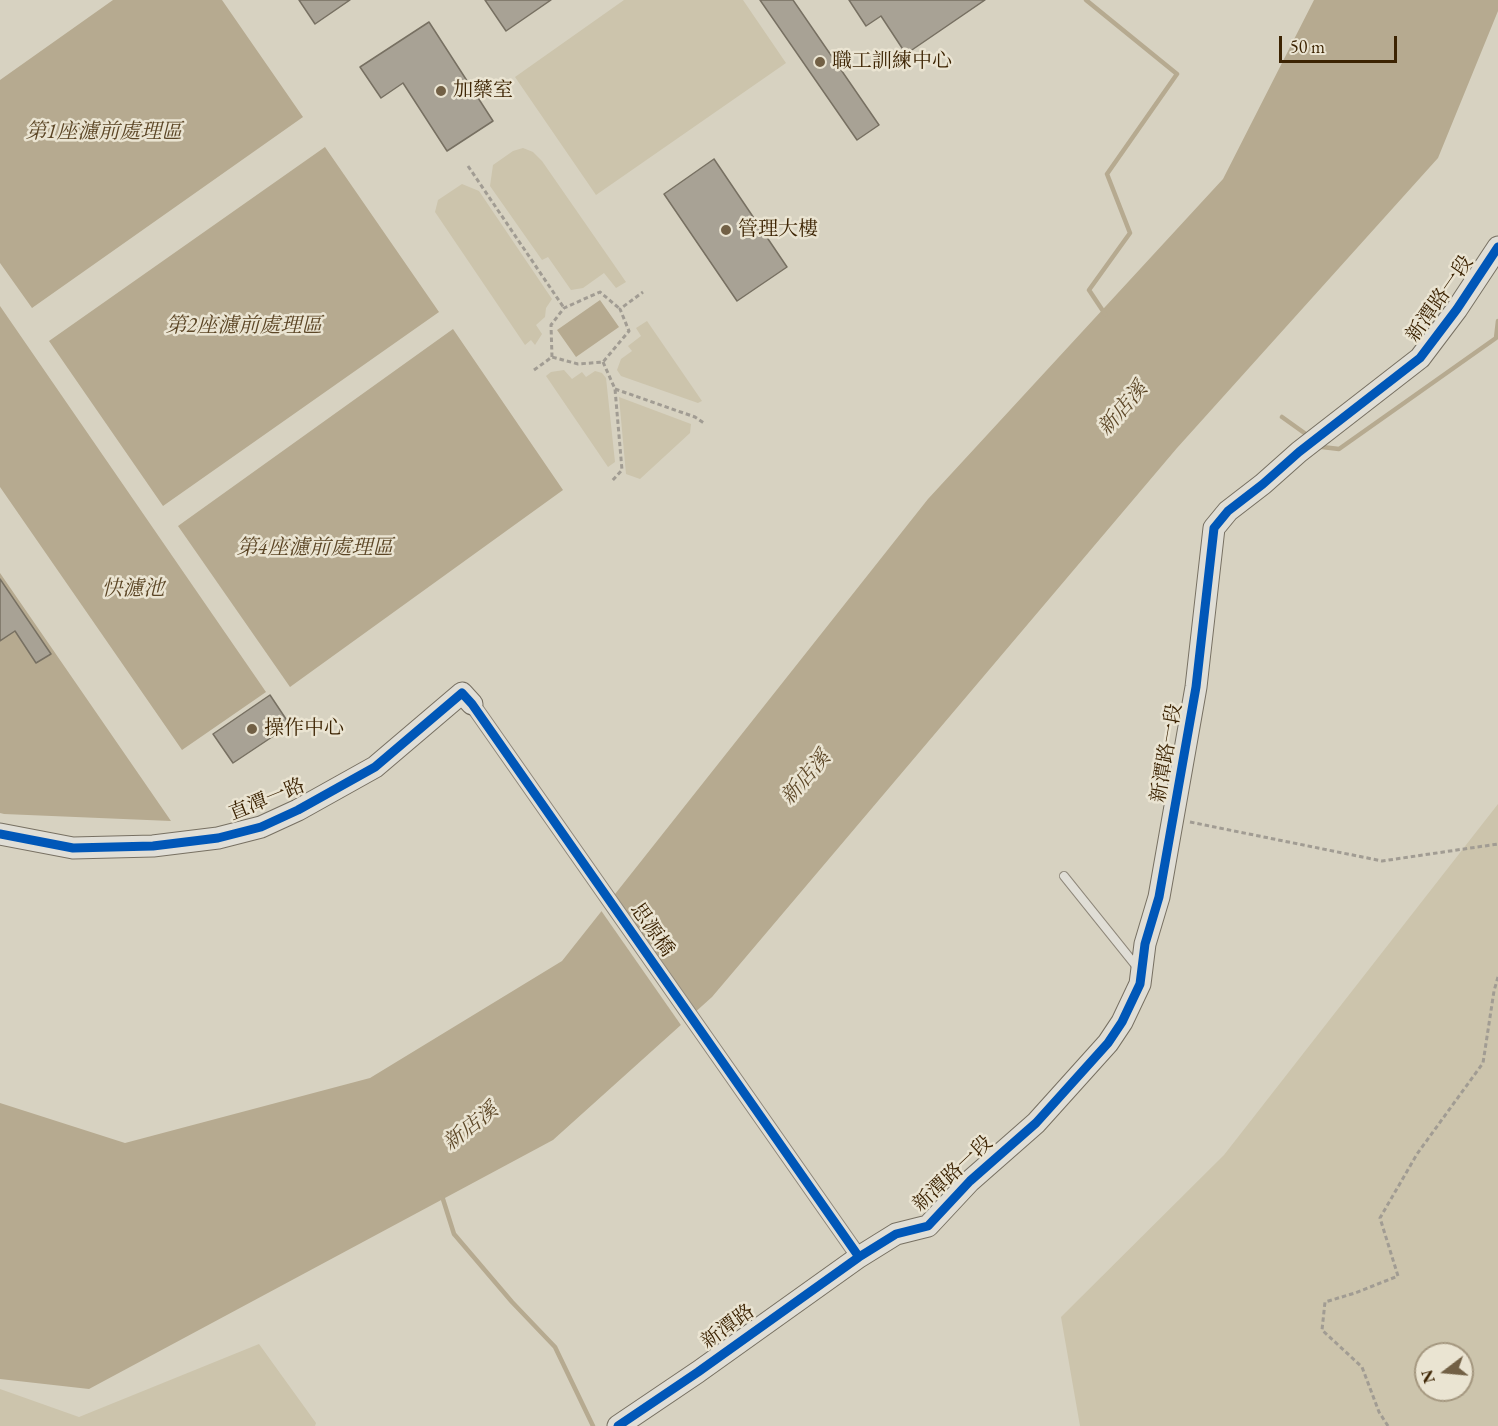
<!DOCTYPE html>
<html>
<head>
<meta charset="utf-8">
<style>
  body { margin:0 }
  #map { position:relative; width:1498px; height:1426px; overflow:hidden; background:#d7d2c1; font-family:"EB Garamond",serif }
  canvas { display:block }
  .north { position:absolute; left:1414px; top:1342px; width:60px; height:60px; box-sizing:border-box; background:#eae4d2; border:2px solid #a4977f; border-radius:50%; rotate:254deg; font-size:16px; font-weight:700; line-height:24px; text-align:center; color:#3c2302 }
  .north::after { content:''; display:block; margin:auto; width:21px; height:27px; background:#726045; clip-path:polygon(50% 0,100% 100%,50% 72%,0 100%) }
  .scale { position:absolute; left:1279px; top:36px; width:118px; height:27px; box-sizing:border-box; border:3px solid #3c2302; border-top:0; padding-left:8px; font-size:18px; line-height:21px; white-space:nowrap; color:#3c2302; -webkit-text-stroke:4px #eae4d2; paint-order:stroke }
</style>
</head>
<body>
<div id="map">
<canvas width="1498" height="1426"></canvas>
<div class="north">N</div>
<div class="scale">50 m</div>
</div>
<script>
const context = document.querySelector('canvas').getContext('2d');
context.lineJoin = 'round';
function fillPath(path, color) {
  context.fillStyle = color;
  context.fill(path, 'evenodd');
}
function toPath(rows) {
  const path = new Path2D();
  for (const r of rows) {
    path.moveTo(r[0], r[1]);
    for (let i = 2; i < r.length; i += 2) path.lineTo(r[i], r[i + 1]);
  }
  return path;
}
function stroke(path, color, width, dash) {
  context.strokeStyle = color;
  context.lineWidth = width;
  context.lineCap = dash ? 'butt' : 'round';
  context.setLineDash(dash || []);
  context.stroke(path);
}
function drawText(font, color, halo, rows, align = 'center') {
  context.font = font + ' "EB Garamond","Noto Serif TC",serif';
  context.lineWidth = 5;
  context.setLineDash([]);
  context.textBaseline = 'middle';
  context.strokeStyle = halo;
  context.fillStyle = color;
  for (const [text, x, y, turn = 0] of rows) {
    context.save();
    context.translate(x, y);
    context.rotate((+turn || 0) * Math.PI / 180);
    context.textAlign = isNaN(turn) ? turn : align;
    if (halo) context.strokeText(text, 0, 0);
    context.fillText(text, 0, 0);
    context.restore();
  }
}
fillPath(toPath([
  [624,0,743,0,786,63,596,195,515,77],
  [523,148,533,152,542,161,626,282,616,288,604,273,583,288,571,290,548,257,542,260,490,186,493,165,513,151],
  [462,184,479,191,552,299,546,308,545,317,536,325,542,334,535,345,531,340,525,345,435,212,438,200],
  [647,321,702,401,698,403,621,376,617,370,621,359,632,351,628,346,641,336,636,328],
  [564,370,572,379,582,372,586,377,595,371,602,373,606,378,615,462,608,467,546,376,551,372],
  [619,397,691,424,690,433,640,479,626,474],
  [1498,804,1498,1426,1080,1426,1061,1317,1224,1155],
  [1426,1354,1462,1354,1462,1390,1426,1390],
  [259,1344,316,1423,315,1426,0,1426,0,1389,79,1417]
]), '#ccc4ac');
fillPath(toPath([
  [113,0,222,0,303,117,32,308,0,263,0,80],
  [1314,0,1498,0,1498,11,1438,158,1177,448,712,997,553,1140,89,1389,0,1379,0,1103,125,1143,370,1078,562,961,928,499,1223,179],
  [325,147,439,312,163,506,49,341],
  [600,300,619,327,576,357,557,330],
  [0,306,266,692,182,750,0,487],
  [453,329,563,490,290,687,178,526],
  [0,573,171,821,4,814,0,813]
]), '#b6aa90');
fillPath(toPath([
  [613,892,698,1014,683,1028,600,909]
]), '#d7d2c1');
stroke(toPath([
  [1086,0,1177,74,1107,174,1130,233,1089,290,1105,314],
  [1282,417,1310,437],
  [1319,444,1322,447,1339,449,1496,338,1498,321],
  [442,1196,454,1234,512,1302,555,1347,593,1426]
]), '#b6aa90', 4.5);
const building = toPath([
  [299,0,350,0,315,24,299,0],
  [485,0,551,0,506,31,485,0],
  [760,0,793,0,879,125,857,140,760,0],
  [849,0,985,0,906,54,881,16,866,26,849,0],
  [429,22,493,121,447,151,403,83,381,98,360,67,429,22],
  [714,159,787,267,737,301,664,194,714,159],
  [0,579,51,654,36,663,15,631,0,641,0,579],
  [270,695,290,725,233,763,213,734,270,695]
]);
fillPath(building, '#a8a295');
stroke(building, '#777062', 1.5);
const lane = toPath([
  [1064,876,1137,967]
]);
const street = toPath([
  [472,704,859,1257]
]);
const secondary = toPath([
  [0,834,73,848,153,846,218,838,261,827,298,810,375,767,462,693,472,704],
  [618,1426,698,1372,859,1257,896,1234,928,1226,970,1181,1036,1123,1108,1043,1122,1022,1140,984,1145,944,1159,897,1196,687,1214,528,1228,511,1263,484,1299,452,1420,358,1457,309,1498,247]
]);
stroke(lane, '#8f887b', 10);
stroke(street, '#8f887b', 17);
stroke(secondary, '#777062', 23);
stroke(toPath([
  [468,166,564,308],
  [552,357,551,325,564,308,600,292,620,309],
  [603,362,615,389,622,470,612,481],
  [534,370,552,357,578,364,603,362,629,331,620,309,643,292],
  [615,389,695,417,704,423],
  [1190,822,1382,861,1498,844],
  [1388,1426,1379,1412,1362,1367,1322,1330,1325,1302,1355,1293,1398,1276,1380,1218,1417,1154,1483,1063,1494,991,1498,977]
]), '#a19c93', 3, [4.5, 3]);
stroke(lane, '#e0ded6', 8);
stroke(street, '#e0ded6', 15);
stroke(secondary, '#e0ded6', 21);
stroke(toPath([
  [0,834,73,848,153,846,218,838,261,827,298,810,375,767,462,693,472,704,859,1257],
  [618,1426,698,1372,859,1257,896,1234,928,1226,970,1181,1036,1123,1108,1043,1122,1022,1140,984,1145,944,1159,897,1196,687,1214,528,1228,511,1263,484,1299,452,1420,358,1457,309,1498,247]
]), '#0057b8', 9);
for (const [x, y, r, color] of [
  [820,62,6,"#726045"],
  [441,91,6,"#726045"],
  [726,230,6,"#726045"],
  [252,729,6,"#726045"]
]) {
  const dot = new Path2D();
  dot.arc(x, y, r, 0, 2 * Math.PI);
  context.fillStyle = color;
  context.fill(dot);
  stroke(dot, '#eae4d2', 2);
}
drawText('20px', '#3c2302', '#eae4d2', [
  ["職工訓練中心",832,62],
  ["加藥室",453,91],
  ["管理大樓",738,230],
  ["操作中心",264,729]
], 'left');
drawText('20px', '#3c2302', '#eae4d2', [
  ["新潭路一段",1440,299,-55],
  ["新潭路一段",1167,753,-80],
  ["直潭一路",267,800,-22],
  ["思源橋",652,930,55],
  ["新潭路一段",953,1174,-43],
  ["新潭路",728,1327,-36]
]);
drawText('italic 21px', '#5c4626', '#eae4d2', [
  ["第1座濾前處理區",104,132],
  ["第2座濾前處理區",244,326],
  ["新店溪",1123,409,-49],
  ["第4座濾前處理區",315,548],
  ["快濾池",133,589],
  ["新店溪",806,778,-49],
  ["新店溪",471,1127,-38]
]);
</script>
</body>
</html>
